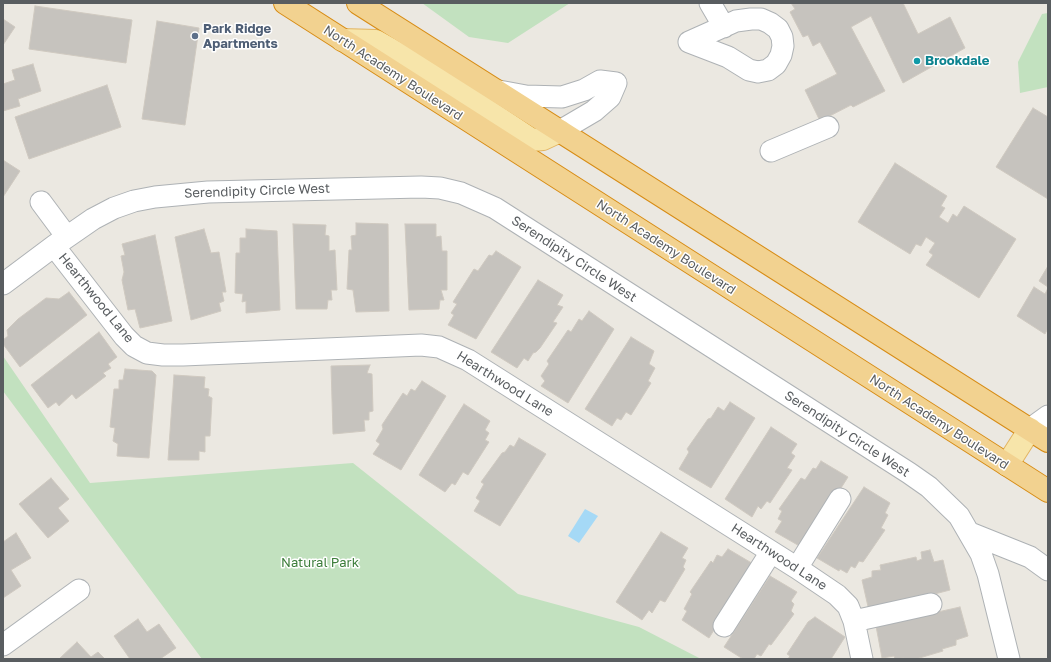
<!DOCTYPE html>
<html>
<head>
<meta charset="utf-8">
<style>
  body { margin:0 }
  #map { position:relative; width:1051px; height:662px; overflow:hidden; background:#ebe8e1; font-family:"Golos Text",sans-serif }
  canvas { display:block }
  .frame { position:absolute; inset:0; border:4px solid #595d60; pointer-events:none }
</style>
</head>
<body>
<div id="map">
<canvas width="1051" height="662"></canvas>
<div class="frame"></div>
</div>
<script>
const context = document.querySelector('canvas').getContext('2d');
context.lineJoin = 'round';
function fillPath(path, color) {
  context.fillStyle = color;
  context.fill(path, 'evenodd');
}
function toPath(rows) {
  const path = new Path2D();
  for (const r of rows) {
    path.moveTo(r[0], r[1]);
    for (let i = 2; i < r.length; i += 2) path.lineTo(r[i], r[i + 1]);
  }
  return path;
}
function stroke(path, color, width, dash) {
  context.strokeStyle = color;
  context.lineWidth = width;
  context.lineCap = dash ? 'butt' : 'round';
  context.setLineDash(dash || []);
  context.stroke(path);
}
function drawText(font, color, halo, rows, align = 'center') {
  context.font = font + ' "Golos Text",sans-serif';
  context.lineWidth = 3;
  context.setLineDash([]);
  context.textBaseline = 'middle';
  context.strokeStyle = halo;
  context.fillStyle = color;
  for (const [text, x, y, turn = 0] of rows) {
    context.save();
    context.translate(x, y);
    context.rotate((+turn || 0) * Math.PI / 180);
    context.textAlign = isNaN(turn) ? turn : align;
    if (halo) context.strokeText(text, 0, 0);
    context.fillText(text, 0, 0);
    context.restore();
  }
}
fillPath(toPath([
  [422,3,570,3,508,43,469,37],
  [1048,13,1048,87,1020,93,1018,62,1042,14],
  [3,356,90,483,353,463,518,594,639,627,701,659,202,659,3,391]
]), '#c2e1bf');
fillPath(toPath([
  [585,509,598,516,579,543,568,536]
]), '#a5d9f6');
const building = toPath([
  [791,3,903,3,918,34,950,17,965,48,903,83,871,16,851,27,885,91,853,107,851,105,820,121,805,90,837,74,820,42,813,46,808,35,803,37,790,12,795,9,791,3],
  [35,6,132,20,126,63,29,49,35,6],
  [3,19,15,27,3,45,3,19],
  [157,21,199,28,185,125,142,119,157,21],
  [33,64,41,91,18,99,20,106,3,111,3,84,15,80,12,70,33,64],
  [107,85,121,127,29,159,15,117,107,85],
  [1033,108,1048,117,1048,199,996,167,1033,108],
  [3,160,20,171,3,197,3,160],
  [895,163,947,196,941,206,945,208,939,217,948,223,953,214,957,217,964,206,1016,239,979,298,926,265,933,255,929,252,935,243,926,237,921,246,916,244,910,254,858,222,895,163],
  [356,223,388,224,389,311,356,312,353,290,347,289,349,250,352,250,351,236,356,235,356,223],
  [293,224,326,225,325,235,329,236,329,251,335,250,337,290,331,290,332,300,328,300,327,309,296,309,293,224],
  [405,224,436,224,436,237,441,236,442,251,447,251,447,290,441,290,444,300,440,300,439,309,409,310,405,224],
  [204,229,211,253,219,252,226,292,222,292,224,301,219,303,221,311,191,320,175,237,204,229],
  [246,229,277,231,280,310,246,313,246,301,242,302,243,294,235,293,236,253,240,253,240,238,246,238,246,229],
  [155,235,172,321,140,328,135,309,128,310,122,280,124,272,121,256,125,255,122,244,155,235],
  [496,251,521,267,476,339,448,325,454,315,451,313,457,304,453,302,474,269,478,271,489,255,492,256,496,251],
  [1048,266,1048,287,1039,281,1048,266],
  [538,280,563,295,557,305,563,307,553,322,557,323,540,348,536,352,533,353,528,361,524,358,517,368,491,352,538,280],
  [1034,287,1045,294,1048,288,1048,328,1045,334,1017,316,1034,287],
  [69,292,87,315,20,367,3,344,3,340,8,336,7,330,18,319,46,298,59,299,69,292],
  [589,311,614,329,568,403,541,386,545,381,541,376,549,364,547,361,568,330,571,332,579,319,582,321,589,311],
  [99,332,117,357,108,364,111,368,103,373,106,376,76,399,72,394,59,406,56,402,48,408,31,385,99,332],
  [631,337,654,351,649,364,655,368,648,381,651,383,631,415,626,412,621,420,617,418,612,426,585,409,631,337],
  [370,365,367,373,372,374,373,411,369,412,369,420,364,420,365,431,333,434,331,366,370,365],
  [125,369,152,371,156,375,149,458,117,456,118,444,113,441,115,428,110,427,114,389,119,389,119,380,123,380,125,369],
  [174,375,205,377,204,388,209,389,208,396,212,398,210,436,205,436,205,452,199,451,199,460,168,460,174,375],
  [422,381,446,396,401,470,373,454,380,444,376,441,383,429,382,425,403,393,407,396,411,389,415,391,422,381],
  [730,402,755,418,711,488,679,469,689,452,687,449,708,419,711,418,718,407,724,411,730,402],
  [464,404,490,421,485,430,489,433,485,440,489,442,468,475,463,472,455,485,452,483,445,492,419,475,464,404],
  [771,427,797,444,791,453,795,456,787,468,792,470,770,503,767,501,761,509,758,506,752,517,725,499,771,427],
  [519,438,546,454,500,526,474,511,480,501,476,498,484,484,481,482,502,453,505,452,510,445,514,447,519,438],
  [821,461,848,477,803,548,775,532,782,521,778,519,782,511,779,509,801,478,805,480,813,468,816,469,821,461],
  [51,478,69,499,58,508,69,521,48,538,19,504,51,478],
  [864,487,890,503,885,513,888,515,881,528,885,530,863,562,859,561,855,568,851,566,847,573,840,569,839,571,817,558,864,487],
  [661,532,688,548,682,558,686,560,683,567,685,569,665,602,660,600,652,613,649,610,642,620,616,602,661,532],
  [16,533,31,558,11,570,21,586,3,598,3,542,16,533],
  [728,549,755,565,709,638,682,620,687,611,684,609,692,594,690,592,711,561,713,563,717,555,722,557,728,549],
  [930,550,934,562,943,560,950,590,869,611,862,580,872,577,872,571,881,570,880,565,916,557,917,561,922,559,921,552,930,550],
  [770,576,797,592,791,601,794,604,791,611,794,614,771,645,769,644,761,656,757,654,754,659,743,659,724,647,770,576],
  [960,607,968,636,956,640,956,645,942,649,943,651,916,659,905,659,904,658,895,659,894,656,882,658,876,626,960,607],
  [815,617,845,637,831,659,788,659,790,656,787,654,808,622,815,617],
  [138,619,147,632,159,624,176,648,160,659,130,659,114,636,138,619],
  [77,642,91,657,98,652,105,659,59,659,77,642]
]);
fillPath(building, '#c6c3be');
stroke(building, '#cfc9c0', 1);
const minor = toPath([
  [710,3,724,27],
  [751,19,761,19,770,23,778,29,782,37,783,46,781,55,776,64,768,70,758,72,749,70,728,57,689,42,736,21,751,19],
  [499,91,526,96,562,97,584,90,600,81,616,83,610,97,594,111,560,131],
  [771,151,828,127],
  [41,202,67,237],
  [54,246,124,336,134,346,147,353,163,355,183,355,421,345,439,347,468,360,797,568,837,595,848,606,854,621,862,659],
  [3,284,54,246,93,219,114,208,134,201,155,197,208,192,421,187,440,188,461,193,495,208,909,473,929,487,959,516,981,554,988,574,1009,659],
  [1030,429,1048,416],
  [970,533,1030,557,1048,570],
  [797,568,840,499],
  [854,621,931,604],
  [724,626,771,552],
  [3,645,79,590]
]);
const major = toPath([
  [342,40,376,41,422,67,532,140,543,139,560,131],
  [1007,465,1030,429]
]);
const highway = toPath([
  [285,3,1048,491],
  [358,3,1048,441]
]);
stroke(minor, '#aeb2b5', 23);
stroke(major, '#e3b562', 24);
stroke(highway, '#d78c15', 24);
stroke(minor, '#fff', 21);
stroke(major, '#f7e5aa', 22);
stroke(highway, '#f2d290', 22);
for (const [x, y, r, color] of [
  [195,36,4,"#5c6f8a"],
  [917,61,4,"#0f9aa8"]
]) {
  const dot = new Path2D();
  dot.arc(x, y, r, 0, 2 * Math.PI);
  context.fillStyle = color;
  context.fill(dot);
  stroke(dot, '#fff', 1.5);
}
drawText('bold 13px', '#4e5e75', '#fff', [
  ["Park Ridge",203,29],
  ["Apartments",203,44]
], 'left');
drawText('bold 13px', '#0d838f', '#fff', [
  ["Brookdale",925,61]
], 'left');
drawText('13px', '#595d60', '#fff', [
  ["North Academy Boulevard",393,73,33],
  ["Serendipity Circle West",257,191,-2],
  ["North Academy Boulevard",666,247,33],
  ["Serendipity Circle West",574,259,33],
  ["Hearthwood Lane",96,298,51],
  ["Hearthwood Lane",505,384,32],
  ["North Academy Boulevard",939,422,33],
  ["Serendipity Circle West",847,434,33],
  ["Hearthwood Lane",779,557,33]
]);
drawText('13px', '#3d7e3b', '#fff', [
  ["Natural Park",320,563]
]);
</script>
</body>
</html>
